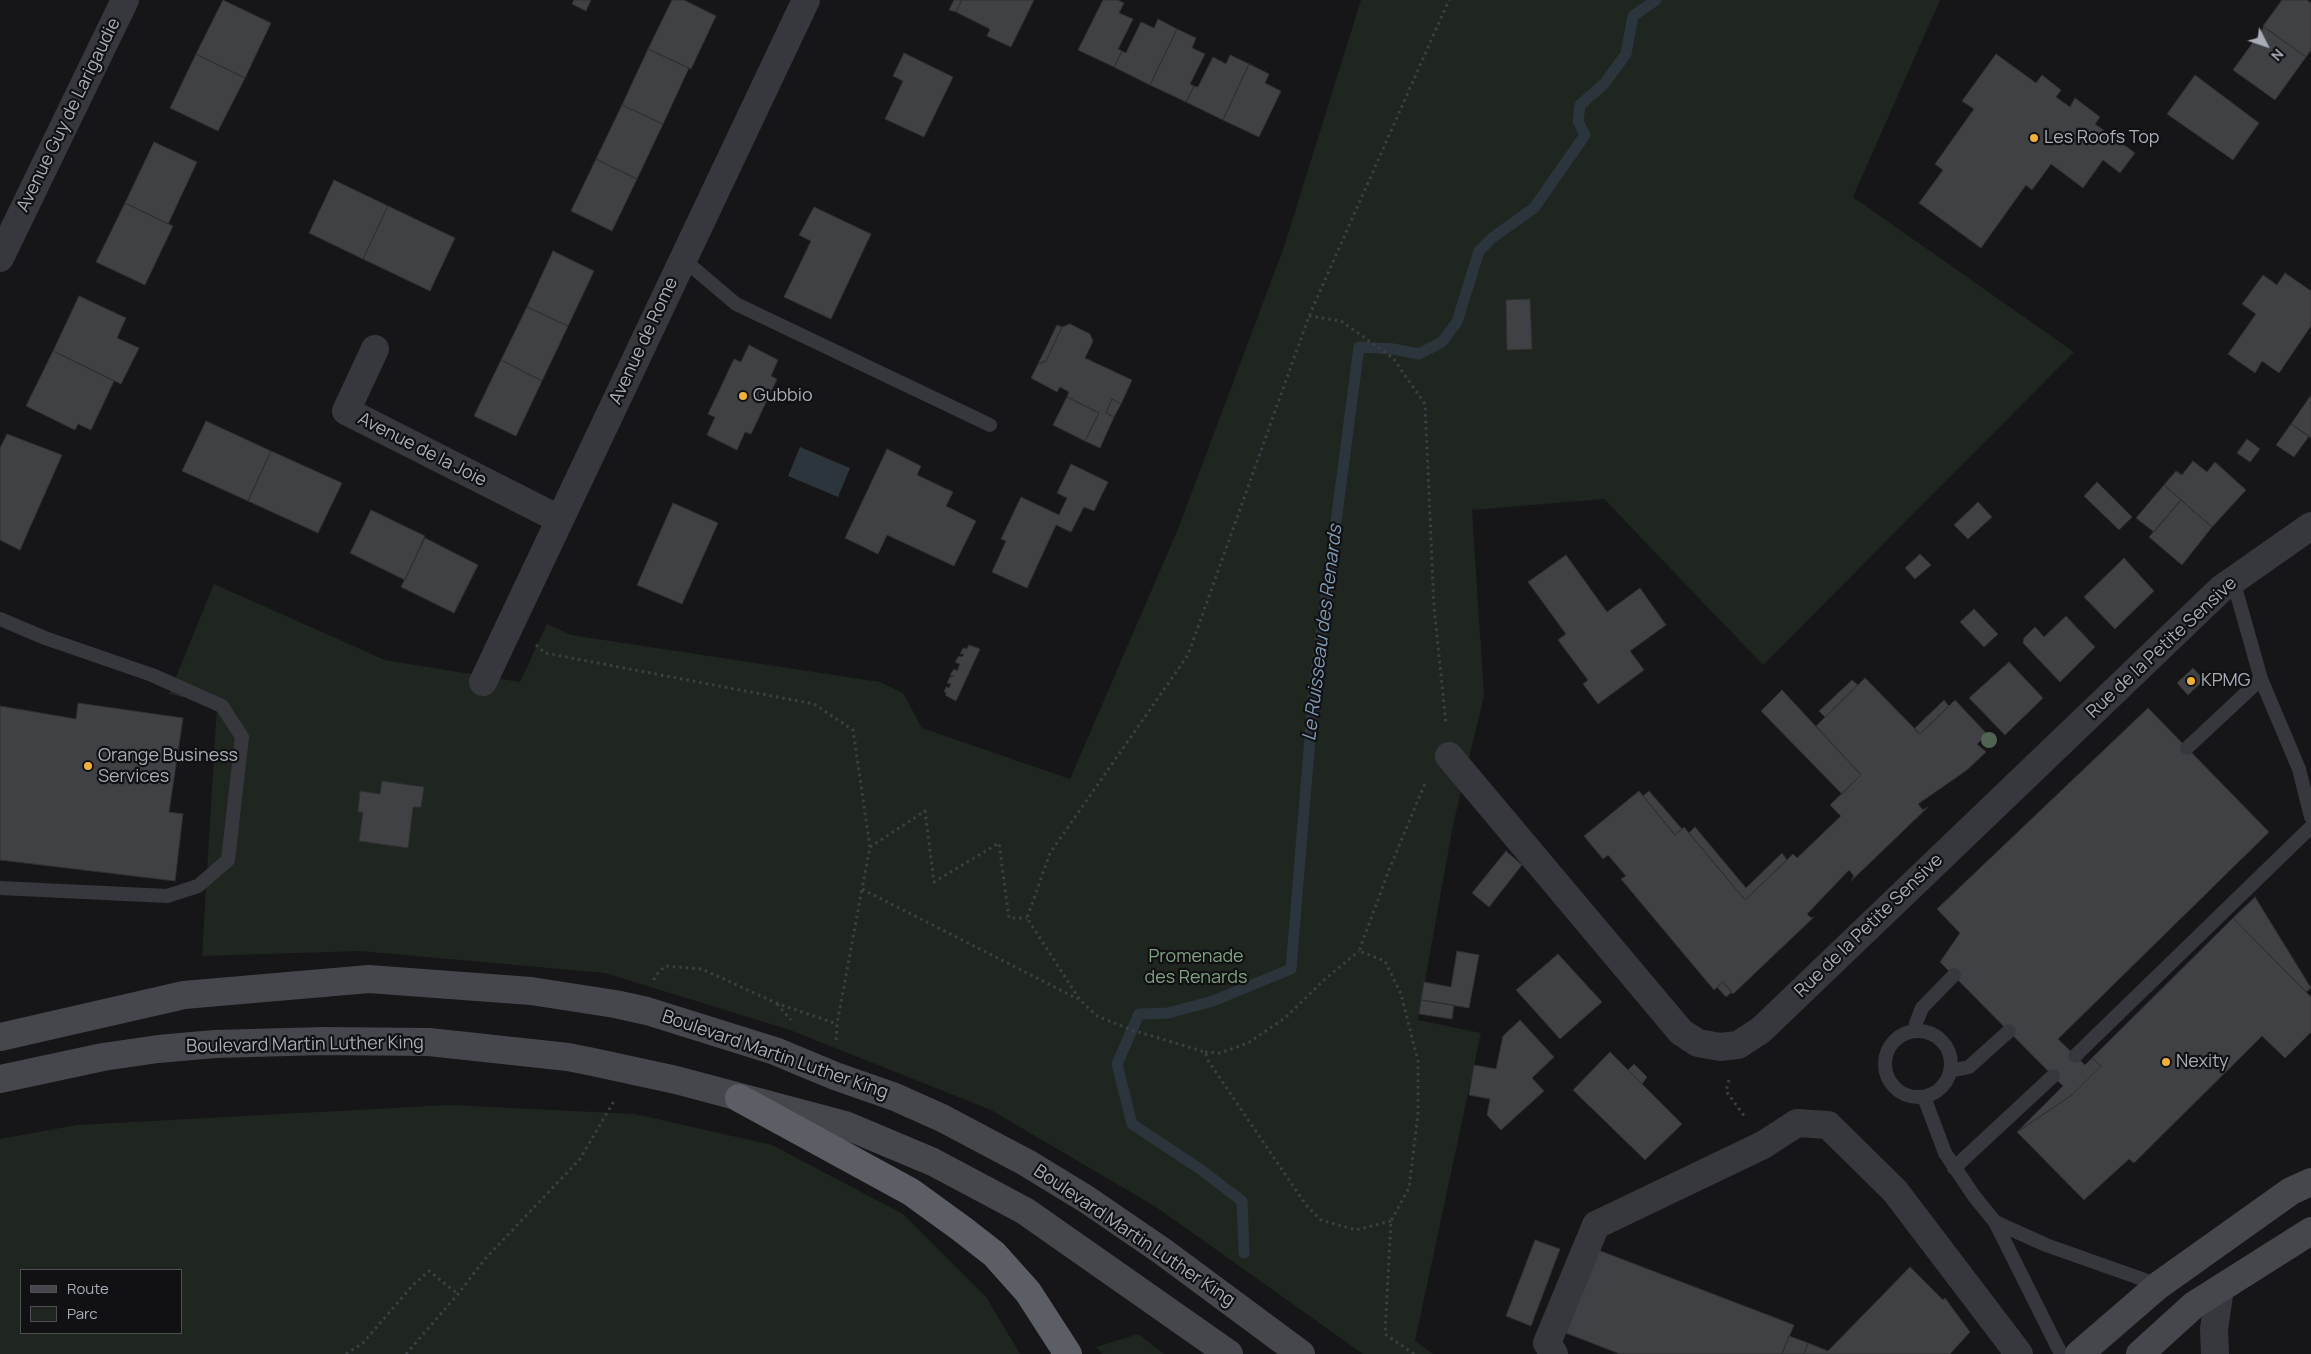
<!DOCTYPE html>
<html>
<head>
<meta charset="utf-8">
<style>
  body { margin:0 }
  #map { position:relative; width:2311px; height:1354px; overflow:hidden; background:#161618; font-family:Manrope,sans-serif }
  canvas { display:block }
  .legend { position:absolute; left:20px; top:1269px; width:162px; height:65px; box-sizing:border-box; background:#111113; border:1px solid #4d4f55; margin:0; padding:6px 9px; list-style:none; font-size:15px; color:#a8adb8 }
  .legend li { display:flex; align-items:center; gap:10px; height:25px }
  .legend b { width:25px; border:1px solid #4d4f55 }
  .north { position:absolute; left:2241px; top:20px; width:50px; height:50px; -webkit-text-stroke:4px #111113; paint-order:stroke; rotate:131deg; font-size:14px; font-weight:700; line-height:20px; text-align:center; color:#a8adb8 }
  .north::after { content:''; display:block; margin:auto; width:18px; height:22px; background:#a8adb8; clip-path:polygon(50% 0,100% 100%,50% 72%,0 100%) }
</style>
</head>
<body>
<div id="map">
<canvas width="2311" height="1354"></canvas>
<ul class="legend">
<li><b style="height:6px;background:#45474d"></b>Route</li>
<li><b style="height:14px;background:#1e261f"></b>Parc</li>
</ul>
<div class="north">N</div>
</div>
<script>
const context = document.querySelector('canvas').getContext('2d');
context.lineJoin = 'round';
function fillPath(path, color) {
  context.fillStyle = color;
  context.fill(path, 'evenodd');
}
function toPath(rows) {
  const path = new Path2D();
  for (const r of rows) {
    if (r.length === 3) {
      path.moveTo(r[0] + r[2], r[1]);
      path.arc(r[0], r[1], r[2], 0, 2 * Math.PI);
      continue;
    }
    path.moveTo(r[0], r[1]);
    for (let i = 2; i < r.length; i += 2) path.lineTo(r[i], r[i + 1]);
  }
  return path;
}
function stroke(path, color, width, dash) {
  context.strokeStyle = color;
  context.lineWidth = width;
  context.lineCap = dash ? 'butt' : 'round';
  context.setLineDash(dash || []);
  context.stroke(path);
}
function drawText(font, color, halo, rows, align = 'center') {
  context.font = font + ' Manrope,sans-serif';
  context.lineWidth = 4.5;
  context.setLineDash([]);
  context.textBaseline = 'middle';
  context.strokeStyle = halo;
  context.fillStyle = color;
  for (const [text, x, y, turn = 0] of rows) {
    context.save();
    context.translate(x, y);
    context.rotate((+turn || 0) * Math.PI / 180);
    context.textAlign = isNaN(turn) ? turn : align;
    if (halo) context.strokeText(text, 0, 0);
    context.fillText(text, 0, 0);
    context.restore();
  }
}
fillPath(toPath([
  [1361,0,1940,0,1853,197,2074,352,1763,665,1604,499,1472,510,1484,696,1453,825,1418,1020,1481,1033,1415,1341,1433,1354,1363,1354,1156,1207,991,1110,790,1030,605,973,360,951,202,956,217,705,169,694,214,584,385,660,520,682,547,624,571,635,880,682,903,693,922,728,1070,779,1178,529,1284,247],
  [450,1105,635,1114,772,1145,903,1214,986,1297,1020,1354,0,1354,0,1139,77,1125],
  [21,1270,181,1270,181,1333,21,1333],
  [1138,1334,1164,1354,1102,1354,1096,1347]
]), '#1e261f');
fillPath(toPath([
  [800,447,850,468,838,497,788,476]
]), '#2c353c');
stroke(toPath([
  [1244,1253,1242,1201,1200,1169,1132,1124,1117,1064,1139,1014,1168,1013,1213,1001,1291,969,1314,689,1359,347,1393,349,1419,354,1442,342,1457,322,1479,251,1492,238,1534,208,1585,135,1578,121,1580,105,1604,84,1626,54,1633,16,1656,0]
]), '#2c353c', 11);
const building = toPath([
  [223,0,271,23,245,78,196,54,223,0],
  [574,0,591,0,586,11,572,4,574,0],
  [672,0,684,0,716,16,691,69,648,49,672,0],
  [954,0,962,0,956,12,949,10,954,0],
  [962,0,1034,0,1011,47,987,36,990,29,956,12,962,0],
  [1103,0,1118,0,1124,3,1119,13,1133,19,1118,49,1122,51,1114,67,1078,50,1103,0],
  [2282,0,2307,0,2311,3,2311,50,2306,57,2263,26,2282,0],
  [1158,19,1177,29,1150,85,1114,67,1122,51,1126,53,1141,22,1154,28,1158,19],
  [2264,27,2306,57,2275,100,2233,70,2264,27],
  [1177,29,1196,38,1192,48,1205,54,1190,84,1194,86,1186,102,1150,85,1177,29],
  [648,49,689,68,663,124,622,105,648,49],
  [904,53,953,77,924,137,885,119,903,81,893,76,904,53],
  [196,54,245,78,218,131,170,108,196,54],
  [1996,54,2036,83,2042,75,2061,90,2056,97,2070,107,2075,98,2100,117,2095,124,2135,153,2120,173,2103,160,2083,188,2051,164,2032,190,2026,185,1981,248,1919,203,1943,170,1935,164,1974,109,1962,101,1996,54],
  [1230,55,1249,64,1223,120,1186,102,1194,86,1198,87,1213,57,1226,64,1230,55],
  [1249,64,1269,74,1265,83,1281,91,1259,137,1223,120,1249,64],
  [2195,75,2259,123,2233,160,2167,114,2195,75],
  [622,105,663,124,637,179,596,159,622,105],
  [154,142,197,162,168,224,125,203,154,142],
  [596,159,637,179,612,231,571,211,596,159],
  [334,180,388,206,363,259,309,233,334,180],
  [125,203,173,226,145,285,96,262,125,203],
  [388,206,455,238,430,291,363,259,388,206],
  [814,207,871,234,831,319,784,297,811,241,799,235,814,207],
  [553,251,594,271,568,326,527,307,553,251],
  [2285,273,2311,291,2311,326,2279,373,2262,361,2255,373,2228,354,2256,314,2242,304,2263,275,2277,285,2285,273],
  [79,296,126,318,117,338,139,348,121,384,53,351,79,296],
  [1530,299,1532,349,1507,350,1506,300,1530,299],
  [527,307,568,326,542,381,501,360,527,307],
  [1070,324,1090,334,1093,341,1085,358,1132,380,1121,404,1112,399,1106,413,1114,417,1100,448,1085,441,1099,413,1067,397,1069,392,1060,387,1057,392,1031,378,1038,364,1046,361,1062,327,1070,324],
  [1057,325,1062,327,1046,361,1038,364,1057,325],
  [749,345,778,360,771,376,777,379,751,434,745,432,737,450,707,435,715,417,708,414,734,359,741,362,749,345],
  [53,351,114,381,91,430,78,424,75,430,26,406,53,351],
  [501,360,542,381,516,436,474,416,501,360],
  [2311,395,2311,438,2291,424,2311,395],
  [1067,397,1099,413,1085,441,1053,425,1067,397],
  [1112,399,1121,404,1114,417,1106,413,1112,399],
  [206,421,271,451,248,501,182,471,206,421],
  [2291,424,2309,436,2294,457,2276,445,2291,424],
  [7,434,62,455,20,550,0,540,0,448,7,434],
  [2247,439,2260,449,2250,462,2237,453,2247,439],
  [887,449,921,466,917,475,953,492,946,506,976,521,954,566,887,535,878,554,845,538,887,449],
  [271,451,342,483,318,533,248,501,271,451],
  [2193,461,2207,472,2215,462,2246,490,2212,527,2164,485,2176,471,2182,475,2193,461],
  [1071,464,1108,482,1094,511,1084,507,1071,532,1056,525,1027,588,992,572,1006,541,1001,539,1021,497,1059,515,1067,498,1057,493,1071,464],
  [2097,482,2132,517,2119,530,2084,496,2097,482],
  [2164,485,2181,500,2154,532,2136,518,2164,485],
  [2181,500,2212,527,2182,565,2149,537,2181,500],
  [1978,502,1992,517,1968,539,1954,525,1978,502],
  [673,503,718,523,682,604,637,585,673,503],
  [371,510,425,536,405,580,350,553,371,510],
  [425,538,478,565,454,613,401,587,425,538],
  [1920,554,1931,565,1915,579,1905,568,1920,554],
  [1566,555,1607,612,1640,588,1666,625,1630,651,1644,670,1598,704,1583,684,1588,680,1558,640,1566,634,1528,582,1566,555],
  [2124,558,2154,591,2115,629,2084,597,2124,558],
  [1974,609,1998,634,1984,647,1960,622,1974,609],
  [2066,616,2095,647,2060,682,2023,643,2024,638,2035,627,2044,637,2066,616],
  [969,645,980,649,956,701,945,695,947,693,944,692,946,687,949,688,951,684,947,683,950,677,954,676,950,675,954,669,957,671,960,664,955,662,959,656,962,657,964,654,960,654,963,648,967,649,969,645],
  [2009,662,2043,698,2005,735,1969,698,2009,662],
  [2193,668,2204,680,2188,695,2177,683,2193,668],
  [1865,678,1920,734,1955,700,1987,734,1977,744,1986,752,1967,770,1918,804,1923,810,1928,807,1851,881,1854,876,1849,870,1807,914,1811,918,1814,917,1733,994,1723,982,1714,990,1621,879,1626,876,1608,855,1603,859,1584,836,1639,791,1675,835,1684,827,1745,900,1793,854,1797,858,1841,816,1830,805,1861,775,1816,726,1865,678],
  [1852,680,1858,685,1825,717,1819,711,1852,680],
  [1782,690,1861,775,1842,794,1761,711,1782,690],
  [1944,700,1949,706,1920,734,1914,729,1944,700],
  [78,703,183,718,169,812,183,814,175,881,0,860,0,706,76,719,78,703],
  [2148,708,2269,832,2058,1039,2085,1065,2092,1058,2101,1066,2072,1095,2017,1132,2063,1086,1940,962,1960,933,1937,909,2148,708],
  [382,781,424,787,421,807,413,807,408,848,359,841,363,812,358,812,360,791,380,794,382,781],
  [1649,791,1682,829,1675,835,1643,796,1649,791],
  [1695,827,1746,888,1782,853,1787,860,1745,900,1689,833,1695,827],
  [1506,851,1522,865,1489,907,1472,893,1506,851],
  [2255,897,2311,988,2306,992,2233,918,2255,897],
  [2233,918,2311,997,2311,1032,2285,1058,2262,1036,2134,1163,2129,1159,2084,1200,2017,1132,2072,1095,2101,1066,2092,1058,2233,918],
  [1457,951,1479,955,1469,1008,1421,1000,1424,982,1451,987,1457,951],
  [1558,954,1602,1002,1560,1039,1516,990,1558,954],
  [1723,982,1732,992,1726,997,1717,987,1723,982],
  [1421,1000,1454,1005,1452,1019,1419,1014,1421,1000],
  [1520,1020,1554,1057,1532,1078,1544,1091,1501,1130,1487,1115,1490,1099,1469,1095,1474,1065,1496,1069,1503,1036,1520,1020],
  [1610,1052,1682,1124,1645,1160,1573,1090,1610,1052],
  [1634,1064,1647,1077,1642,1084,1628,1070,1634,1064],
  [1535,1240,1560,1249,1531,1326,1506,1316,1535,1240],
  [1598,1250,1794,1325,1782,1354,1620,1354,1566,1333,1598,1250],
  [1910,1267,1943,1300,1945,1298,1970,1332,1950,1354,1804,1354,1808,1343,1828,1351,1910,1267],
  [1789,1336,1808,1343,1804,1354,1782,1354,1789,1336]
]);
fillPath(building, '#404145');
stroke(building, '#303034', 1);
stroke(toPath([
  [1309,316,1341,321,1393,358,1425,404,1434,607,1446,724],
  [536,645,545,653,814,704,853,730,870,847,862,889,1078,999],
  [870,847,925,811,934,882,999,843,1009,918,1027,918],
  [654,980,655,976,665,966,702,969,776,1003,837,1024],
  [777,1004,791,1020],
  [836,1040,837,1024,862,889],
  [1205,1052,1220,1053,1248,1043,1285,1018,1325,979,1359,951],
  [1729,1080,1726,1091,1745,1117],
  [1391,1221,1356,1230,1321,1220,1306,1205,1209,1062,1205,1052,1132,1030,1097,1016,1080,1000,1027,918,1050,853,1188,655,1309,316,1449,0],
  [346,1354,363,1343,412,1286,429,1271,458,1294],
  [406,1354,458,1294,485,1259,580,1159,614,1101],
  [1414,1354,1385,1334,1391,1221,1409,1188,1418,1114,1418,1061,1401,994,1385,961,1359,951,1389,870,1426,781]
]), '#3d3f44', 3, [2.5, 4]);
stroke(toPath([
  [683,259,736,304,990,425],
  [2233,580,2261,679,2299,769,2311,817],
  [0,619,45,638,152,675,222,706,242,737,228,860,198,886,167,896,0,888],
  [2187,748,2261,679],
  [1915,1031,1916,1023,1922,1008,1954,975],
  [1918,1064,33],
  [2075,1056,2311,827],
  [1950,1071,1969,1067,2009,1031],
  [1924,1097,1945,1153,1974,1196,1995,1222,2061,1354],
  [1954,1168,2053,1076],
  [1995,1222,2046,1245,2159,1285]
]), '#37383d', 14);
stroke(toPath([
  [0,258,125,0],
  [375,349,346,411,559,519],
  [483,682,806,0],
  [1449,756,1681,1032,1698,1043,1720,1047,1738,1045,1761,1030,2221,589,2311,526],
  [1554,1354,1547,1343,1596,1225,1763,1145,1797,1123,1828,1125,1895,1191,2019,1354],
  [2215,1354,2214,1329,2220,1289]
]), '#37383d', 28);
stroke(toPath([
  [0,1037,184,995,369,979,531,991,615,1004,647,1011,775,1051,835,1076,895,1097,942,1118,1027,1163,1086,1199,1162,1251,1301,1354],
  [0,1079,103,1057,158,1049,215,1044,324,1041,429,1042,568,1057,593,1062,676,1080,845,1125,933,1162,1025,1211,1229,1354],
  [2079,1354,2159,1285,2291,1191,2311,1182],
  [2140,1354,2194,1305,2311,1231]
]), '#45474d', 28);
stroke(toPath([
  [739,1098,911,1192,962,1229,994,1254,1028,1292,1068,1354]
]), '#5b5e65', 28);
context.fillStyle = '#506452';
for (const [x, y] of [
  [1989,740]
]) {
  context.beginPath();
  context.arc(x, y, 8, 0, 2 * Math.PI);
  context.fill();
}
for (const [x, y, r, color] of [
  [2034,138,5,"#f2b134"],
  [743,396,5,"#f2b134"],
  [2191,681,5,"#f2b134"],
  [88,766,5,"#f2b134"],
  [2166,1062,5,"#f2b134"]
]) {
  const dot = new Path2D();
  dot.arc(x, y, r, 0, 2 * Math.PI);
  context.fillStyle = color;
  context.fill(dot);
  stroke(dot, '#111113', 2);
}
drawText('18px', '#a8adb8', '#111113', [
  ["Avenue Guy de Larigaudie",69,115,-64],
  ["Avenue de Rome",644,341,-65],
  ["Avenue de la Joie",422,450,27],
  ["Rue de la Petite Sensive",2162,648,-43],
  ["Rue de la Petite Sensive",1869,926,-44],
  ["Boulevard Martin Luther King",305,1045,-1],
  ["Boulevard Martin Luther King",775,1055,19],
  ["Boulevard Martin Luther King",1134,1236,34]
]);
drawText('18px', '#a8adb8', '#111113', [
  ["Les Roofs Top",2044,138],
  ["Gubbio",753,396],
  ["KPMG",2201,681],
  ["Orange Business",98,756],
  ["Services",98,777],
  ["Nexity",2176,1062]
], 'left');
drawText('18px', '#7fa381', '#111113', [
  ["Promenade",1196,957],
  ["des Renards",1196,978]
]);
drawText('italic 19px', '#7f9bb3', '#111113', [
  ["Le Ruisseau des Renards",1323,633,-83]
]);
</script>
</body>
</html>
